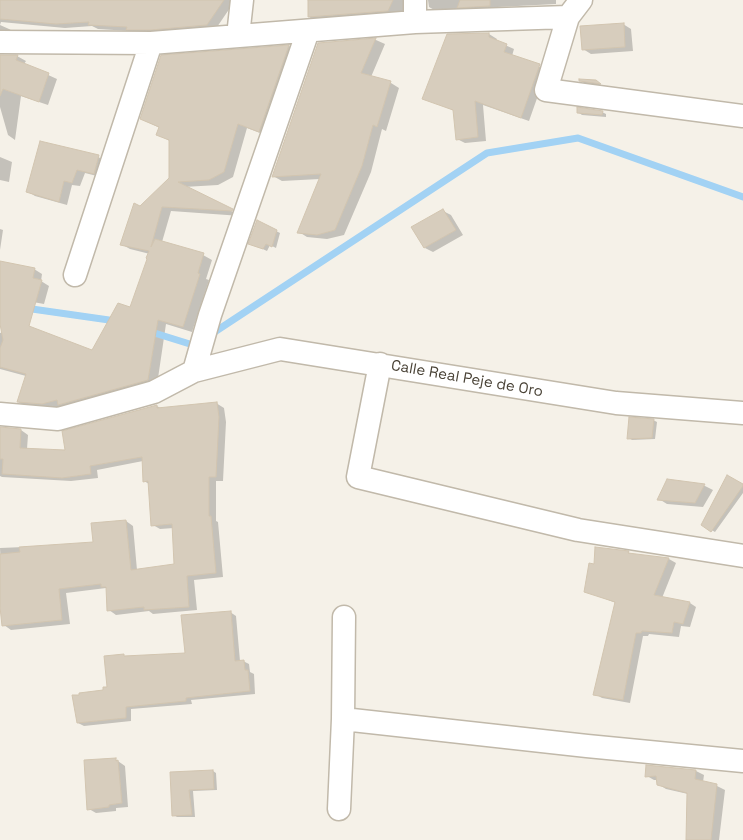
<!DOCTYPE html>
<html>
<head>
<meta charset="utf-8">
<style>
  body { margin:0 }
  canvas { display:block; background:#f5f1e8 }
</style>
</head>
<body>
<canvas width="743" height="840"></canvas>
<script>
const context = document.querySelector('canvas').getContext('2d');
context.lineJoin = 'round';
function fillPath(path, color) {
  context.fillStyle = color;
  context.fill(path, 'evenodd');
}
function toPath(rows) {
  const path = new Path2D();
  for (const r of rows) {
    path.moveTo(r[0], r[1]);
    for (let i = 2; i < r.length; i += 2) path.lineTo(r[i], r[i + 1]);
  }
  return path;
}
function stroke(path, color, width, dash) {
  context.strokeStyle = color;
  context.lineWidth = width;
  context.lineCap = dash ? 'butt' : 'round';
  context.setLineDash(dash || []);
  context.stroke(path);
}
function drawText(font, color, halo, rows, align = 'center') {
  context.font = font + ' "Space Grotesk",sans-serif';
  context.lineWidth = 4.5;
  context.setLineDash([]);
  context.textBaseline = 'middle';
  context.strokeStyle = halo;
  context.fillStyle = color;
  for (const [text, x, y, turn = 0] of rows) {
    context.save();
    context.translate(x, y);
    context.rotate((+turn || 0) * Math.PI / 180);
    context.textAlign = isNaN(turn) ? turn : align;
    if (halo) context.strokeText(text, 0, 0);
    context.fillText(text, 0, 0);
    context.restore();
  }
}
fillPath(toPath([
  [0,0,233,0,232,5,215,30,136,34,130,31,98,29,92,26,65,28,1,22,0,25],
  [309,0,412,0,410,13,318,22,309,17],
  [428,0,556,0,556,4,498,7,498,11,438,12,429,7],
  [623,24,631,29,633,51,591,54,583,49],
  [0,25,9,29,16,33,0,37],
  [489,34,497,39,496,41,514,49,512,56,547,70,529,121,483,105,486,141,465,143,457,139,455,111,424,98],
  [376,40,385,44,371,77,391,83,399,88,386,131,382,129,371,172,344,235,327,239,307,237,299,232,320,179,282,181,273,176,319,44],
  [289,46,298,51,268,136,247,128,233,177,218,185,184,187,241,216,171,211,162,242,203,255,212,260,206,279,209,280,192,332,166,324,157,385,68,410,62,406,52,409,27,407,18,402,26,376,0,369,0,333,24,326,93,351,131,309,150,254,130,249,121,244,140,208,170,179,170,141,158,135,160,128,141,119,162,57],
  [0,56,17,56,26,61,24,64,57,79,48,105,21,96,15,140,8,135,0,107],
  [580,80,595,81,601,85,584,83],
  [578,112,602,112,606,114,606,117,582,115],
  [0,157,12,162,9,182,0,180],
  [98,157,106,161,101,177,85,173,80,186,72,185,67,205,35,196,27,191],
  [443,211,451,215,463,235,433,252,425,248],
  [0,229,3,230,0,250],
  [276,231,280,233,276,248,270,245,267,251,254,245],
  [0,262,34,269,42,274,41,281,49,286,44,304,0,296],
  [216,403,224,408,226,422,223,481,216,481,216,521,218,522,223,577,194,580,197,610,153,614,149,611,116,615,109,610,107,589,106,588,66,593,70,624,11,630,4,625,0,548,95,544,126,521,133,526,137,570,176,565,174,528,160,529,153,525,149,484,144,481,143,461,97,470,98,478,71,481,2,477,0,476,0,457,21,430,28,435,27,449,67,452,157,406,162,409],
  [653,420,657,422,655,439,632,440,629,438],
  [668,481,705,486,713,490,703,507,667,504,659,499],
  [743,486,743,493,715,532,703,525],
  [596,548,628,552,633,555,669,559,676,563,662,598,690,603,696,607,690,627,681,626,679,637,649,634,648,636,643,636,630,703,602,698,595,694,616,603,585,591,595,565],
  [230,612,236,616,240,661,243,661,249,664,250,672,254,674,255,694,191,700,192,704,131,709,131,721,84,726,78,723,109,688,124,656,127,658,187,654],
  [115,759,125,766,128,807,116,808,116,811,96,813,89,809],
  [213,771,216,773,217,790,193,791,195,817,177,817,174,815,171,774],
  [696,771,704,775,703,782,717,786,725,790,719,840,687,840,688,794,666,789,658,784,658,780,654,780,647,776]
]), '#0003');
stroke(toPath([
  [25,308,116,321],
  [148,331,193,345,196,343],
  [210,335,487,153,578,138,743,197]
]), '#a2d2f4', 7);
const building = toPath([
  [0,0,224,0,207,25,151,30,126,30,127,27,88,25,89,22,56,24,0,19,0,0],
  [308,0,393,0,388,11,308,17,308,0],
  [460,0,490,0,490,6,457,8,460,0],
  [624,23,625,47,582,50,580,26,624,23],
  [489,33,489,37,507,44,504,52,540,64,521,118,475,101,478,137,456,140,453,110,422,99,447,34,489,33],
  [376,38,361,73,391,81,377,127,373,125,362,166,335,230,317,235,297,233,321,174,272,177,318,43,376,38],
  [289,45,259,132,238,124,224,172,209,180,178,182,233,209,232,211,162,207,151,247,155,239,204,253,198,273,200,274,183,327,158,320,148,380,58,405,57,400,42,404,17,402,26,374,0,367,0,348,3,340,0,324,0,261,35,268,33,278,42,280,29,326,92,350,118,303,130,307,147,259,146,258,149,251,120,245,134,203,140,206,169,178,169,140,156,135,159,127,140,119,161,55,289,45],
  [0,55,18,55,16,60,49,73,39,102,3,89,0,96,0,55],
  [579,79,596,80,601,84,579,81,579,79],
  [577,107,603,111,602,115,577,113,577,107],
  [40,141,99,155,94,174,77,170,72,183,64,181,59,202,26,192,40,141],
  [443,209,456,230,424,248,411,227,443,209],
  [257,220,277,230,272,247,266,244,263,249,248,244,257,220],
  [217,402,219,417,216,477,209,477,209,516,211,516,216,573,187,576,189,607,144,610,144,607,107,611,106,587,101,587,101,584,59,589,62,620,2,626,0,607,0,554,20,552,19,547,93,542,91,523,126,520,131,570,174,564,172,524,151,526,148,481,143,482,142,457,90,466,91,474,62,478,2,474,3,459,0,459,0,427,21,429,20,448,65,450,62,431,157,405,157,408,217,402],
  [629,417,654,419,652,438,627,439,629,417],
  [727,475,743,484,743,486,711,532,701,525,727,475],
  [667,479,705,484,695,503,657,500,667,479],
  [595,547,629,551,628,553,669,558,654,595,690,602,683,624,674,622,672,633,642,631,641,633,636,633,623,700,593,695,615,602,584,592,589,563,594,564,595,547],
  [231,611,235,661,244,660,245,670,248,670,250,691,186,698,186,701,126,707,126,718,77,723,72,695,79,695,79,693,103,690,103,687,107,687,104,656,124,654,124,656,185,653,181,615,231,611],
  [116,758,116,761,118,760,122,803,109,805,109,807,87,810,84,760,116,758],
  [646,765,696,770,695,779,717,784,711,840,686,840,687,793,657,785,656,776,645,777,646,765],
  [213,770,214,789,189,790,192,815,172,816,170,772,213,770]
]);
fillPath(building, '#d7cdbd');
stroke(building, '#d2c5b0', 1);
const minor = toPath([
  [415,0,415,22],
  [581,0,568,17,546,90,743,116],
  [238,36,242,0],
  [0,42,151,43,415,22,568,17],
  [75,275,151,43],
  [380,364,358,477,578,530,743,556],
  [194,371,210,315,308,31],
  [0,414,58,419,154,392,194,371,280,349,616,403,743,413],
  [343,719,344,617],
  [339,809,343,719,587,746,743,761]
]);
stroke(minor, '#c1b9aa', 25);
stroke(minor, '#fff', 22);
drawText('15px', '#494236', '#fff', [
  ["Calle Real Peje de Oro",467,379,10]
]);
</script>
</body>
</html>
